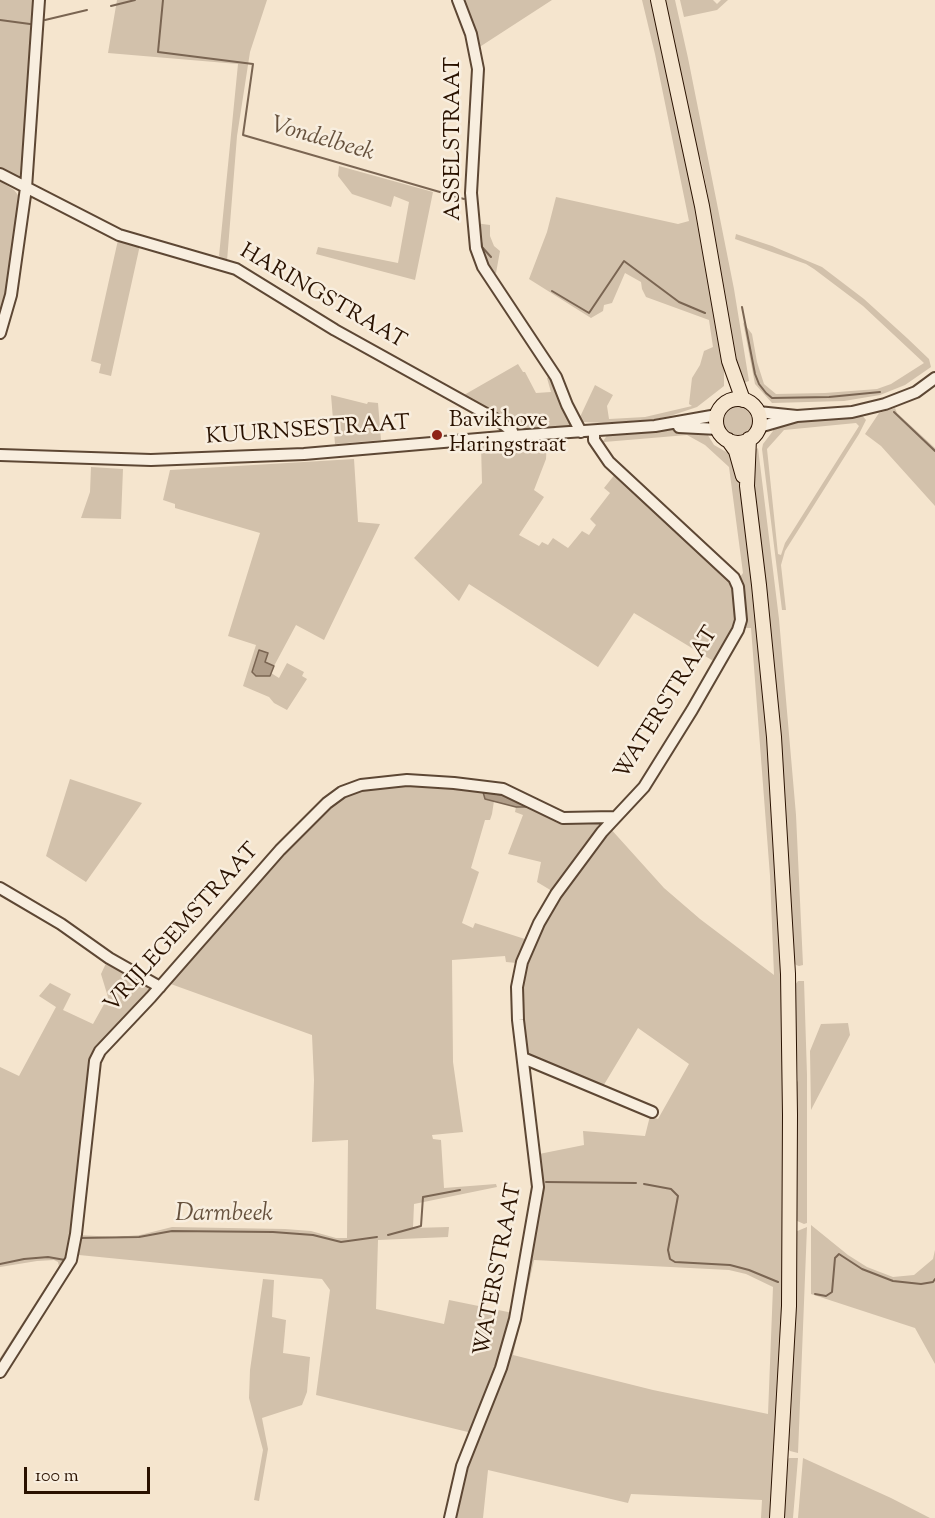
<!DOCTYPE html>
<html>
<head>
<meta charset="utf-8">
<style>
  body { margin:0 }
  #map { position:relative; width:935px; height:1518px; overflow:hidden; background:#f5e5ce; font-family:"Sorts Mill Goudy",serif }
  canvas { display:block }
  .scale { position:absolute; left:24px; top:1467px; width:126px; height:27px; box-sizing:border-box; border:3px solid #2a1200; border-top:0; padding-left:8px; font-size:18px; line-height:21px; white-space:nowrap; color:#2a1200; -webkit-text-stroke:4px #f8eedf; paint-order:stroke }
</style>
</head>
<body>
<div id="map">
<canvas width="935" height="1518"></canvas>
<div class="scale">100 m</div>
</div>
<script>
const context = document.querySelector('canvas').getContext('2d');
context.lineJoin = 'round';
function fillPath(path, color) {
  context.fillStyle = color;
  context.fill(path, 'evenodd');
}
function toPath(rows) {
  const path = new Path2D();
  for (const r of rows) {
    if (r.length === 3) {
      path.moveTo(r[0] + r[2], r[1]);
      path.arc(r[0], r[1], r[2], 0, 2 * Math.PI);
      continue;
    }
    path.moveTo(r[0], r[1]);
    for (let i = 2; i < r.length; i += 2) path.lineTo(r[i], r[i + 1]);
  }
  return path;
}
function stroke(path, color, width, dash) {
  context.strokeStyle = color;
  context.lineWidth = width;
  context.lineCap = dash ? 'butt' : 'round';
  context.setLineDash(dash || []);
  context.stroke(path);
}
function drawText(font, color, halo, rows, align = 'center') {
  context.font = font + ' "Sorts Mill Goudy",serif';
  context.lineWidth = 5;
  context.setLineDash([]);
  context.textBaseline = 'middle';
  context.strokeStyle = halo;
  context.fillStyle = color;
  for (const [text, x, y, turn = 0] of rows) {
    context.save();
    context.translate(x, y);
    context.rotate((+turn || 0) * Math.PI / 180);
    context.textAlign = isNaN(turn) ? turn : align;
    if (halo) context.strokeText(text, 0, 0);
    context.fillText(text, 0, 0);
    context.restore();
  }
}
fillPath(toPath([
  [0,0,34,0,24,173,21,180,0,170],
  [117,0,267,0,250,52,237,136,227,261,219,256,238,64,108,53],
  [460,0,552,0,478,48],
  [642,0,652,0,697,210,724,366,724,386,697,407,670,416,656,419,605,423,584,422,581,422,580,417,595,385,613,395,607,406,609,419,645,417,692,406,689,404,692,378,700,365,704,351,713,347,709,320,646,297,642,289,641,282,625,273,612,303,604,305,603,311,591,318,529,279,547,232,556,197,678,224,689,221,655,54],
  [663,0,675,0,688,58,734,289,749,381,743,383,740,383,707,210,709,201,701,160,696,152],
  [680,0,713,0,717,4,721,0,728,0,717,10,684,17],
  [339,166,433,192,415,280,316,254,318,247,398,263,409,202,394,196,391,207,352,194,338,176],
  [0,181,14,190,18,195,18,206,11,270,0,315],
  [475,223,490,225,490,236,494,246,500,251,496,273,492,273,484,264],
  [736,234,772,246,822,267,864,299,907,338,929,359,931,367,905,385,880,395,844,401,772,403,755,384,743,322,752,334,757,362,764,384,776,394,825,393,877,389,891,384,924,363,863,306,814,269,806,264,735,239],
  [118,240,140,245,111,376,99,373,101,364,91,361],
  [518,364,523,372,525,372,536,393,551,392,547,378,550,376,574,424,571,426,523,430,459,395,464,395],
  [331,395,367,404,368,402,378,403,381,440,335,444],
  [738,420,16],
  [895,408,897,413,935,448,935,506,881,446,865,434,879,413],
  [861,414,866,420,859,434,785,551,781,565,786,610,782,610,762,449,763,444,773,431,773,427,792,423,792,421],
  [856,423,859,426,785,543,781,555,778,554,767,449,784,430],
  [684,429,706,432,714,445,728,453,733,454,737,462,743,497,775,807,784,1030,782,1037,782,1078,785,1085,784,1277,773,1518,761,1518,762,1500,631,1494,628,1503,488,1470,483,1518,454,1518,465,1464,505,1361,539,1154,584,1145,583,1131,645,1136,650,1116,658,1119,689,1064,638,1028,602,1088,526,1055,520,1014,524,962,554,904,609,827,664,888,700,919,774,975,770,876,751,628,744,628,743,597,739,578,609,458,601,444,608,434],
  [687,435,705,445,729,467,743,573,740,577,635,480,611,456,604,442],
  [534,1260,729,1270,746,1274,773,1287,768,1414,653,1390,513,1355],
  [547,440,546,459,534,490,544,497,519,535,539,546,542,542,548,545,553,538,568,548,582,531,589,535,596,525,590,519,610,493,604,488,616,473,731,580,738,615,733,632,715,662,634,613,598,667,469,584,459,601,414,558,482,483,481,445],
  [758,448,779,619,796,815,803,965,799,966,796,965,792,959,750,472,752,452],
  [354,459,358,522,380,524,324,640,296,625,274,666,265,662,259,650,252,672,269,676,271,673,279,678,287,663,304,672,302,676,307,679,287,710,274,703,269,697,243,686,256,645,228,636,260,533,175,508,175,504,163,500,170,470],
  [91,467,123,469,121,519,81,518,90,492],
  [70,779,142,803,86,882,46,856],
  [393,783,503,791,553,818,599,821,601,824,601,828,552,891,537,882,541,862,508,854,523,815,515,812,516,807,526,808,485,799,494,801,492,814,490,820,485,820,471,868,479,872,462,923,473,928,475,923,528,940,517,963,506,962,505,956,452,960,453,1062,463,1132,432,1135,433,1139,441,1140,444,1188,496,1184,497,1187,414,1204,413,1228,449,1227,448,1237,378,1240,376,1309,444,1324,449,1300,513,1313,506,1343,472,1433,316,1395,330,1290,322,1279,79,1255,77,1252,78,1235,116,1237,140,1235,172,1227,285,1229,311,1231,336,1238,347,1238,348,1140,312,1142,314,1080,312,1035,168,983,216,925,329,805,349,792],
  [108,959,146,984,149,990,149,996,100,1046,78,1195,66,1258,0,1368,0,1358,59,1266,58,1262,54,1260,37,1261,0,1267,0,1067,19,1076,56,1007,39,996,50,983,71,994,63,1010,93,1024,108,997,101,974],
  [798,981,804,981,807,1075,807,1223,804,1224,795,1220,795,1087,798,1080,794,986],
  [848,1023,850,1035,811,1110,810,1051,821,1024],
  [811,1225,848,1255,867,1267,893,1277,914,1275,933,1259,935,1250,935,1364,915,1328,811,1294],
  [807,1227,798,1453,790,1451,787,1447,795,1232],
  [263,1279,274,1280,272,1317,286,1320,283,1353,310,1357,307,1392,302,1405,262,1418,268,1449,259,1501,254,1500,263,1450,249,1398,250,1370],
  [789,1458,798,1458,793,1518,781,1518,786,1461],
  [803,1458,891,1498,930,1518,798,1518]
]), '#d2c1ab');
const water = toPath([
  [259,650,268,653,265,662,274,666,270,676,256,676,252,672,259,650],
  [483,792,508,796,527,807,516,807,485,799,483,792]
]);
fillPath(water, '#b09d88');
stroke(water, '#7a6552', 1.5);
stroke(toPath([
  [163,0,158,52,253,64,243,135,464,199],
  [111,6,135,0],
  [0,20,30,24],
  [45,20,87,10],
  [480,237,482,247,491,257],
  [552,291,589,313,624,261,679,302,705,313],
  [742,307,755,374,759,384,766,393,772,398,829,397,880,392],
  [894,412,935,451],
  [546,1182,636,1183],
  [644,1184,671,1189,678,1196,668,1250,670,1259,675,1262,730,1265,749,1270,778,1282],
  [388,1235,421,1226,423,1197,460,1190],
  [80,1238,139,1237,172,1231,273,1232,313,1235,341,1242,377,1237],
  [0,1264,24,1259,48,1257,65,1260],
  [815,1294,826,1296,832,1292,835,1258,839,1254,862,1269,893,1281,921,1284,933,1282,935,1279]
]), '#7a6552', 2);
const minor = toPath([
  [458,0,471,34,478,69,471,193,476,248,483,267,556,377,567,405,581,432],
  [0,174,119,235,236,269,335,330,499,421,512,431,513,436],
  [0,333,11,295,26,188,39,0],
  [758,412,797,416],
  [679,427,718,429],
  [759,427,797,416,852,412,885,404,916,392,935,378],
  [0,455,151,460,304,454,513,436,655,426,717,415],
  [0,888,61,924,109,958,160,987],
  [523,1058,652,1112],
  [0,1372,71,1260,76,1234,95,1061,100,1051,151,997,280,850,327,803,342,792,361,785,407,780,454,783,503,789,563,818,614,817],
  [450,1518,462,1466,501,1368,515,1319,538,1187,518,1020,517,987,522,962,539,923,556,894,602,832,644,787,692,710,738,630,741,620,738,587,734,578,609,462,594,440,594,431]
]);
const major = toPath([
  [658,0,702,206,729,361,743,400],
  [738,421,22],
  [749,439,747,486,759,585,774,737,788,974,790,1115,789,1306,777,1518],
  [728,440,736,451,743,476]
]);
stroke(minor, '#5d4734', 14);
stroke(major, '#2a1200', 16);
stroke(minor, '#f8eedf', 10);
stroke(major, '#f5e5ce', 14);
for (const [x, y, r, color] of [
  [437,435,6,"#8f2418"]
]) {
  const dot = new Path2D();
  dot.arc(x, y, r, 0, 2 * Math.PI);
  context.fillStyle = color;
  context.fill(dot);
  stroke(dot, '#f8eedf', 2);
}
drawText('22px', '#2a1200', '#f8eedf', [
  ["ASSELSTRAAT",455,139,-90],
  ["HARINGSTRAAT",322,298,30],
  ["KUURNSESTRAAT",308,432,-4],
  ["WATERSTRAAT",668,704,-58],
  ["VRIJLEGEMSTRAAT",183,929,-48],
  ["WATERSTRAAT",500,1270,-79]
]);
drawText('22px', '#2a1200', '#f8eedf', [
  ["Bavikhove",449,422],
  ["Haringstraat",449,447]
], 'left');
drawText('italic 24px', '#66513d', '#f8eedf', [
  ["Vondelbeek",322,141,16],
  ["Darmbeek",224,1216]
]);
</script>
</body>
</html>
